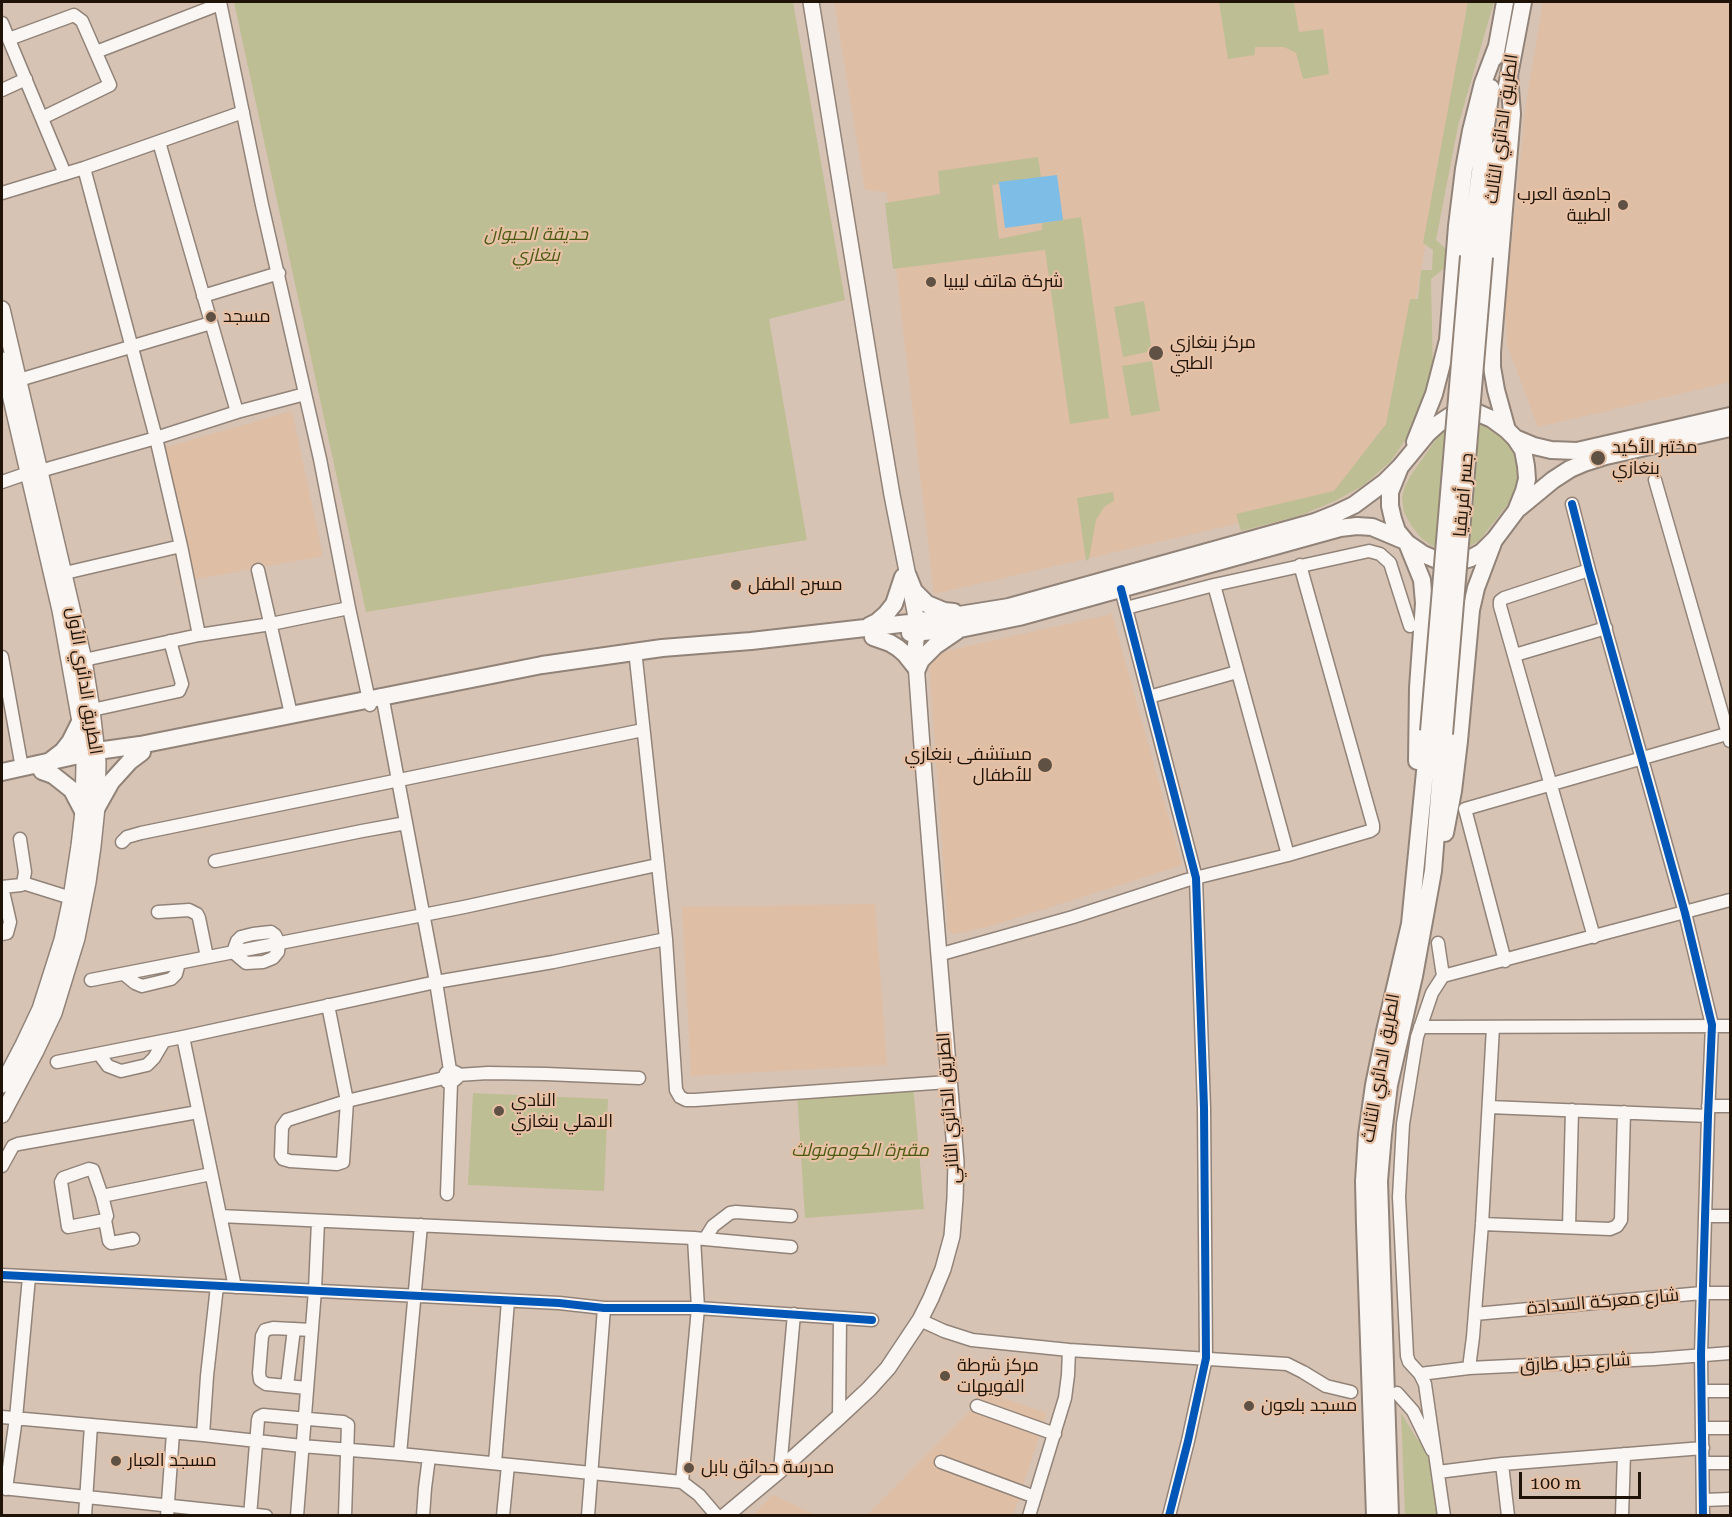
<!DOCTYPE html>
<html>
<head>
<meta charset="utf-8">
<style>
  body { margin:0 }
  #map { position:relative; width:1732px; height:1517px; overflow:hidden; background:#d7c3b4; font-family:"Roboto Serif",serif }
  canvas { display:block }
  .frame { position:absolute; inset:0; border:3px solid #1f1308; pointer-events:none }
  .scale { position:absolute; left:1519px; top:1472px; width:122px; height:27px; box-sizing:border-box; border:3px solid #1f1308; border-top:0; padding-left:8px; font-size:18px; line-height:21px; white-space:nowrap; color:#1f1308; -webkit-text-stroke:4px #e6c1a5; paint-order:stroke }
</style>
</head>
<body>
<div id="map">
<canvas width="1732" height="1517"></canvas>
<div class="frame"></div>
<div class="scale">100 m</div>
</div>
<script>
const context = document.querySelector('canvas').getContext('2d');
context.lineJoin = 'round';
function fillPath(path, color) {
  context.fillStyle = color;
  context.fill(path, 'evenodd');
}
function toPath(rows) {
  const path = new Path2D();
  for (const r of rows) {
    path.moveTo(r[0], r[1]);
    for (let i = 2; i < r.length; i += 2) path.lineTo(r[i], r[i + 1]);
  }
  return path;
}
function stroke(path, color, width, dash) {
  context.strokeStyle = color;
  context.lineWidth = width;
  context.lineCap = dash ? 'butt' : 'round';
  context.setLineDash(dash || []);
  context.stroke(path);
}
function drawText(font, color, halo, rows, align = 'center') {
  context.font = font + ' "Roboto Serif",Cairo,serif';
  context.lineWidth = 4.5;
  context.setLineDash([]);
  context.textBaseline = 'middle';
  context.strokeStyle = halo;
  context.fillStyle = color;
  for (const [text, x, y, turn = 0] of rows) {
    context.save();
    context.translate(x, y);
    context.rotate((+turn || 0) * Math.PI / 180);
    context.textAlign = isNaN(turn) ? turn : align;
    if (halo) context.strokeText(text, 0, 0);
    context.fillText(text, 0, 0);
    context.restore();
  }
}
fillPath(toPath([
  [834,2,1468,2,1392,435,1335,501,934,594,887,192,865,190],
  [1543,2,1730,2,1730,382,1538,427,1507,345,1505,307,1526,103],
  [292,411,323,556,191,580,163,448],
  [1112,614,1182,865,988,927,952,934,948,929,929,664,946,651],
  [875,904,887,1065,691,1076,682,907],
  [988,1393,1047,1413,1013,1515,866,1516],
  [773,1495,816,1515,753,1515]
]), '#debea5');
fillPath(toPath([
  [234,2,793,2,845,300,769,319,807,540,366,612],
  [1219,2,1294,2,1299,32,1323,29,1329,74,1303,79,1296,53,1284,47,1255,47,1255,55,1228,59],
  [1468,2,1494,2,1458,126,1436,240,1447,250,1445,268,1431,279,1433,375,1410,433,1391,461,1364,485,1335,501,1299,516,1241,531,1236,514,1334,491,1386,424,1410,299,1418,299,1421,270,1432,270,1433,250,1423,243],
  [1038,157,1041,177,992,185,999,239,1042,230,1042,223,1081,217,1109,418,1070,424,1045,250,893,269,885,203,940,194,938,171],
  [1144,301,1152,351,1123,357,1114,307],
  [1152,361,1160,411,1131,416,1122,366],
  [1468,421,1485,424,1498,431,1510,444,1518,458,1520,473,1513,498,1479,541,1467,548,1443,549,1432,546,1421,538,1411,525,1404,513,1402,498,1405,486,1411,475,1442,431,1453,424],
  [1113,492,1114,501,1104,507,1096,520,1089,559,1086,561,1077,498],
  [913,1084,924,1209,805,1218,797,1092],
  [473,1093,608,1099,604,1191,468,1185],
  [1401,1413,1417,1439,1429,1442,1440,1515,1405,1515]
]), '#bebe94');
fillPath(toPath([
  [1057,175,1063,220,1005,228,999,182]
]), '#7ebde5');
const minor = toPath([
  [220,2,262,205,320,459,349,608,370,705],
  [2,23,65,174],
  [9,39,74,15,82,21,110,85,42,118],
  [96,52,220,4],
  [2,90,26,79],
  [159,142,237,412],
  [84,168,156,438,181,546,199,635],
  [2,193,84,168,243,112],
  [203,296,279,273],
  [19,380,211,323],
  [40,471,156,438,237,412,305,394],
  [1655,480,1730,741],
  [2,482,28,473],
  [1572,504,1589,570,1685,913,1712,1025,1708,1116,1701,1354,1703,1516],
  [258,570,291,714],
  [1589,570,1504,598,1500,601,1500,606,1594,937],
  [65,573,181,546],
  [1214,585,1288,855],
  [1121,589,1196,878,1204,1108,1206,1358,1188,1441,1169,1516],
  [1126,608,1214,585,1369,551,1380,554,1390,563,1410,626],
  [1515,655,1606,628],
  [2,657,22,768],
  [636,659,666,939,676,1090,680,1097,686,1100,695,1100,948,1082],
  [84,660,199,635,271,624,349,608],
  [382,695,436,982,450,1070],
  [1149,697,1237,672],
  [92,710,179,691,182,684,170,641],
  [20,839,25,872,23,883],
  [122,842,127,837,141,833,643,730],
  [215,861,362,831,406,823],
  [2,887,21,885,23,883,71,898],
  [158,912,189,910,197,914,199,918,207,957],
  [271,932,275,935,279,943,278,952,273,958,263,962,246,963,233,952,237,941,241,937,253,934,271,932],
  [2,934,7,933,10,922,2,887],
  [1438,943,1443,976,1432,993,1417,1037,1403,1124,1399,1197,1407,1356,1409,1362,1420,1374,1425,1384,1444,1516],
  [938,955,1073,917,1187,880,1288,855,1370,831,1373,829,1373,825,1300,565],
  [1505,961,1465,809,1730,733],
  [124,974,135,983,142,986,171,979,176,974,179,963],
  [1443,976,1730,900],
  [91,980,464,907,657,865],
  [328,1005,347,1101,343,1162,337,1164,290,1161,283,1159,281,1156,282,1127,287,1120,347,1101,444,1078],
  [1420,1027,1730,1026],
  [183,1037,235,1287],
  [99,1054,108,1066,121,1071,147,1065,154,1058,164,1041],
  [57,1062,183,1037,436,982,553,962,666,939],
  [457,1075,488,1073,546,1074,639,1078],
  [1708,1106,1730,1106],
  [1489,1107,1708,1116],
  [2,1166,13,1146,18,1144,198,1112],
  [447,1194,451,1083,457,1078,457,1073,450,1070,446,1073,444,1078,447,1082,451,1083],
  [102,1196,211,1174],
  [220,1216,694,1238],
  [1706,1216,1730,1216],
  [105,1220,68,1227,61,1182,63,1178,89,1169,93,1170,102,1196,107,1216,105,1220,109,1241,111,1243,133,1239],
  [1482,1224,1610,1229,1617,1226,1621,1220,1624,1112],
  [1569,1227,1572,1110],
  [705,1239,713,1226,730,1213,736,1212,791,1216],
  [2,1275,559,1303,604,1308,698,1308,872,1320],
  [1475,1314,1702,1293,1730,1293],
  [920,1320,944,1331,972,1340,1069,1350,1287,1364,1303,1372,1326,1386,1351,1392],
  [1469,1368,1473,1337,1482,1224,1493,1027],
  [1420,1374,1469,1368,1654,1359,1730,1353],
  [287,1386,294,1329],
  [307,1388,266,1384,260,1380,259,1373,262,1336,265,1330,273,1328,312,1330],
  [1702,1391,1730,1391],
  [1397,1393,1413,1411,1432,1450],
  [977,1406,1055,1434],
  [2,1417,203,1435,302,1446,400,1454,682,1482,699,1495,717,1516],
  [839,1417,840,1318],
  [1702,1428,1730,1428],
  [203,1435,207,1376,217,1286],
  [400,1454,421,1225],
  [941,1462,1035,1497],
  [495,1463,508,1301],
  [1703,1463,1730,1463],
  [780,1470,794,1314],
  [1438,1472,1502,1464],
  [682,1482,698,1308,694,1238,791,1247],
  [2,1488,266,1516],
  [6,1489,16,1418,29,1277],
  [1704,1500,1730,1499],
  [85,1516,91,1425],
  [167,1516,173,1433],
  [250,1516,258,1420,259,1417,263,1415,343,1422,348,1425,345,1516],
  [297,1516,315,1290,318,1221],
  [423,1516,425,1488,429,1457],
  [503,1516,508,1465],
  [588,1516,604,1308],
  [1029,1516,1065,1398,1068,1375,1069,1350],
  [1508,1516,1502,1464,1703,1448],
  [1622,1516,1624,1454]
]);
const major = toPath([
  [2,309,84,660,92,710,98,762,97,807,93,846,88,882,77,938,54,1013,36,1051,2,1115],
  [2,360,60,610,80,722,84,764,83,811,79,846,71,898,62,940,40,1009,23,1045,2,1085],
  [725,1516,780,1470,839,1417,869,1389,888,1368,920,1320,931,1298,943,1269,952,1236,955,1198,956,1162,924,774,915,649,917,633,917,622,892,495,873,383,811,2]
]);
const highway = toPath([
  [1495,57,1505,2],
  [1507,86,1523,2],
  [1469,256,1491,88],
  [1484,257,1499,147],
  [1507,430,1496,390,1492,367,1492,352,1512,114,1509,75],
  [1515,438,1534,446,1551,450,1577,451,1730,416],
  [1415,442,1434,394,1448,340,1457,226,1464,169,1471,131,1483,83,1497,46],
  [1519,508,1553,480,1570,469,1584,463,1606,456,1730,428],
  [1407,543,1423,554,1437,560,1455,563,1471,558,1482,552,1495,539,1516,511,1524,491,1527,479,1526,466,1523,450,1515,438,1507,430,1492,419,1478,413,1462,412,1450,416,1438,424,1428,433,1400,467,1390,492,1390,506,1393,519,1397,531,1407,543,1422,580,1424,603,1418,688,1417,761],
  [908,576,914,591,927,604,944,611,954,612],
  [869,626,877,622,886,614,894,604,903,577],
  [910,633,960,629,1019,617,1340,528,1357,526,1372,527,1403,540],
  [873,637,890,643,898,648,905,654,917,669,921,660,935,646,957,631],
  [50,761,63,751,70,742,80,722],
  [42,771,53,775,72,790,83,811],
  [2,772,97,751,140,745,542,665,662,648,751,641,909,623,1009,607,1315,522,1335,514,1354,505,1385,482,1400,467],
  [97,807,111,782,130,761,142,752],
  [1445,833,1453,791,1459,741,1471,610,1476,588,1493,543],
  [1375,1516,1365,1225,1364,1181,1367,1135,1374,1085,1385,1031,1410,924,1429,731],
  [1390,1516,1379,1181,1383,1134,1389,1085,1414,976,1433,871,1444,734]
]);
stroke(minor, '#928378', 15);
stroke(major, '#928378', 18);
stroke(highway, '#928378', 20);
stroke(minor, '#f9f6f4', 12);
stroke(major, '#f9f6f4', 15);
stroke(highway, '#f9f6f4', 16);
const highwayBridge = toPath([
  [1429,731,1469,256],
  [1444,734,1484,257]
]);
stroke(highwayBridge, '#928378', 20, []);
stroke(highwayBridge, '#f9f6f4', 16);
stroke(toPath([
  [1572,504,1589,570,1685,913,1712,1025,1708,1116,1701,1354,1703,1516],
  [1121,589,1196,878,1204,1108,1206,1358,1188,1441,1169,1516],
  [2,1275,559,1303,604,1308,698,1308,872,1320]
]), '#0057b8', 8);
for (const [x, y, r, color] of [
  [1623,205,6,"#5f5144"],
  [931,282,6,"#5f5144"],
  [211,317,6,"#5f5144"],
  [1156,353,8,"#5f5144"],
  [1598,458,8,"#5f5144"],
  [736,585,6,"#5f5144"],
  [1045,765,8,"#5f5144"],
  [499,1111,6,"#5f5144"],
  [945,1376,6,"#5f5144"],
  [1249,1406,6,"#5f5144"],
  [116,1461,6,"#5f5144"],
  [689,1468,6,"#5f5144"]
]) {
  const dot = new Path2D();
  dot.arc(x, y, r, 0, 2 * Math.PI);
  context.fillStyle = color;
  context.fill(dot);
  stroke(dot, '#e6c1a5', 2);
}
drawText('18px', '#1f1308', '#e6c1a5', [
  ["الطريق الدائري الثالث",1502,129,-82],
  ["جسر أفريقيا",1464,495,-85],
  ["الطريق الدائري الأول",84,681,81],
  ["الطريق الدائري الثالث",1381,1068,-80],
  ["الطريق الدائري الثاني",949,1108,-94],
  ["شارع معركة السدادة",1603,1302,-5],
  ["شارع جبل طارق",1575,1363,-3]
]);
drawText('18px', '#1f1308', '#e6c1a5', [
  ["جامعة العرب",1611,195,"right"],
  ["الطبية",1611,216,"right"],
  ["شركة هاتف ليبيا",943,282],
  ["مسجد",223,317],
  ["مركز بنغازي",1170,343],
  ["الطبي",1170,364],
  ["مختبر الأكيد",1612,448],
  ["بنغازي",1612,469],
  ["مسرح الطفل",748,585],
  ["مستشفى بنغازي",1032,755,"right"],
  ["للأطفال",1032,776,"right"],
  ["النادي",511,1101],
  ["الاهلي بنغازي",511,1122],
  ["مركز شرطة",957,1366],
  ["الفويهات",957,1387],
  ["مسجد بلعون",1261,1406],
  ["مسجد العبار",128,1461],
  ["مدرسة حدائق بابل",701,1468]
], 'left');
drawText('italic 18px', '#4c5a11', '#e6c1a5', [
  ["حديقة الحيوان",536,235],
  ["بنغازي",536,256],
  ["مقبرة الكومونولث",860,1151]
]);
</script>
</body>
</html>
